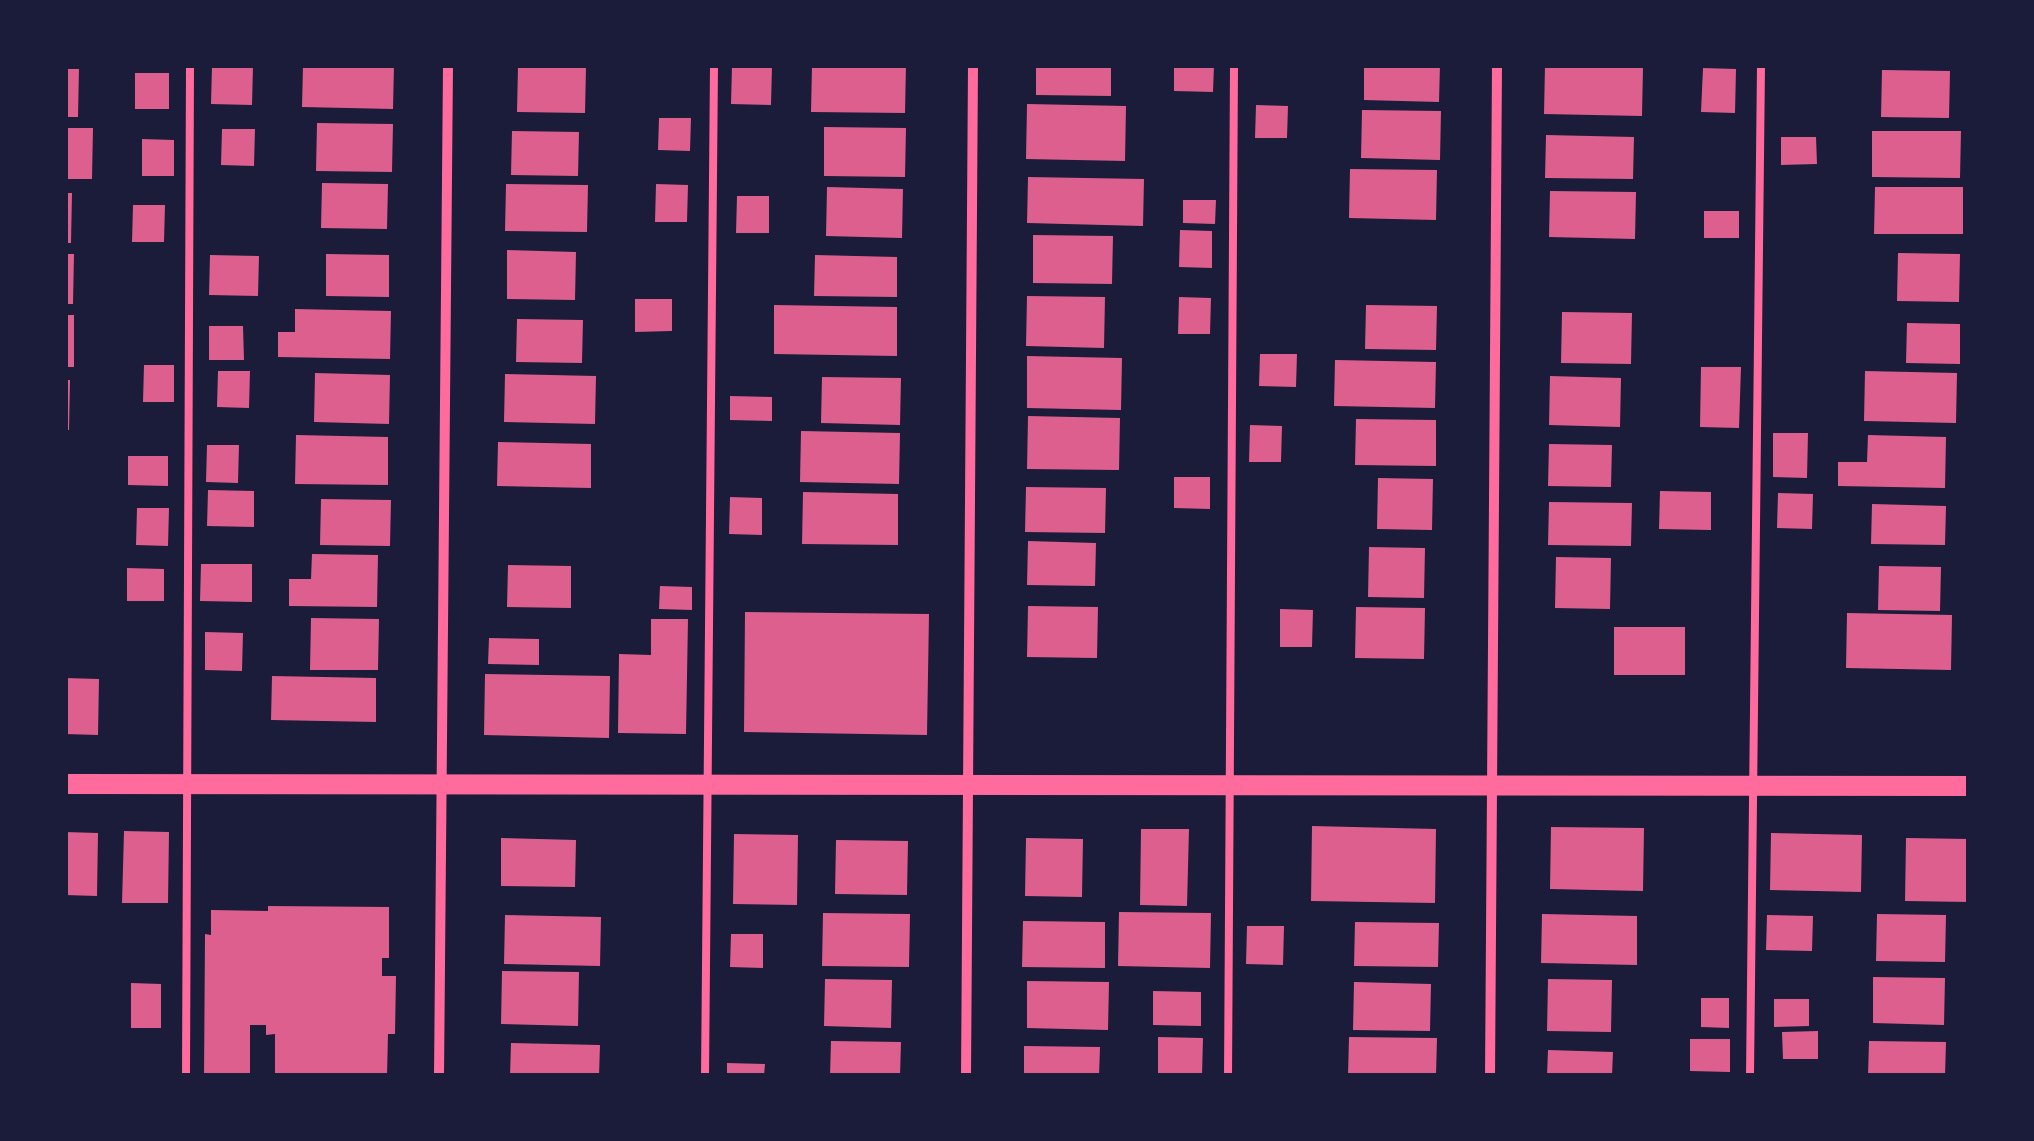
<!DOCTYPE html>
<html>
<head>
<meta charset="utf-8">
<style>
  body { margin:0 }
  #map { position:relative; width:2034px; height:1141px; overflow:hidden; background:#1b1b3a; font-family:Inter,sans-serif }
  canvas { display:block }
  .frame { position:absolute; inset:0; border:68px solid #1b1b3a; pointer-events:none }
</style>
</head>
<body>
<div id="map">
<canvas width="2034" height="1141"></canvas>
<div class="frame"></div>
</div>
<script>
const context = document.querySelector('canvas').getContext('2d');
context.lineJoin = 'round';
function fillPath(path, color) {
  context.fillStyle = color;
  context.fill(path, 'evenodd');
}
function toPath(rows) {
  const path = new Path2D();
  for (const r of rows) {
    path.moveTo(r[0], r[1]);
    for (let i = 2; i < r.length; i += 2) path.lineTo(r[i], r[i + 1]);
  }
  return path;
}
function stroke(path, color, width, dash) {
  context.strokeStyle = color;
  context.lineWidth = width;
  context.lineCap = dash ? 'butt' : 'round';
  context.setLineDash(dash || []);
  context.stroke(path);
}
fillPath(toPath([
  [303,65,394,65,393,109,302,107],
  [732,65,772,66,771,105,731,104],
  [812,65,906,65,905,113,811,112],
  [1036,65,1111,65,1111,96,1036,95],
  [1174,65,1214,65,1213,92,1174,91],
  [1364,65,1440,65,1439,102,1364,100],
  [1545,65,1643,67,1642,116,1544,114],
  [212,66,253,67,252,105,211,104],
  [518,66,586,67,585,113,517,112],
  [1703,68,1736,69,1735,113,1701,112],
  [65,69,79,69,78,117,65,117],
  [1882,70,1950,71,1949,118,1881,117],
  [135,73,169,73,169,109,135,109],
  [1027,104,1126,106,1125,161,1026,159],
  [1256,105,1288,106,1287,138,1255,138],
  [1362,110,1441,111,1440,160,1361,158],
  [659,118,691,118,690,151,658,150],
  [317,123,393,124,392,172,316,171],
  [824,127,906,128,905,177,824,176],
  [65,128,93,128,92,179,65,179],
  [222,129,255,129,254,166,221,165],
  [512,131,579,132,578,176,511,175],
  [1872,131,1961,131,1960,178,1872,177],
  [1546,135,1634,137,1633,179,1545,178],
  [1781,137,1816,137,1817,164,1781,165],
  [142,139,174,140,174,176,142,176],
  [1350,169,1437,170,1436,220,1349,218],
  [1028,177,1144,179,1143,226,1027,223],
  [322,183,388,184,387,229,321,228],
  [506,184,588,185,587,232,505,231],
  [656,184,688,185,687,222,655,222],
  [827,187,903,189,902,238,826,236],
  [1875,187,1963,187,1963,234,1874,234],
  [1550,191,1636,192,1635,239,1549,237],
  [65,193,72,193,71,243,65,243],
  [737,196,769,196,769,233,736,233],
  [1183,200,1216,200,1215,224,1183,223],
  [133,205,165,205,164,242,132,242],
  [1704,211,1739,211,1739,238,1704,238],
  [1180,230,1212,231,1212,268,1179,267],
  [1033,235,1113,236,1112,284,1033,283],
  [507,250,576,252,575,300,507,299],
  [1898,253,1960,254,1959,302,1897,301],
  [65,254,74,254,73,304,65,304],
  [326,254,389,255,389,297,326,296],
  [210,255,259,256,258,296,209,295],
  [815,255,897,257,897,297,814,296],
  [1027,296,1105,297,1104,348,1026,346],
  [1179,297,1211,298,1210,334,1178,334],
  [635,299,672,299,672,331,635,332],
  [774,305,897,307,897,356,774,354],
  [1366,305,1437,306,1436,350,1365,349],
  [295,309,391,311,390,359,278,357,278,332,295,332],
  [1562,312,1632,313,1631,364,1561,363],
  [65,315,74,315,74,367,65,367],
  [517,319,583,320,582,363,516,362],
  [1907,323,1960,324,1960,364,1906,363],
  [209,326,243,326,244,360,209,360],
  [1260,354,1297,354,1296,387,1259,386],
  [1027,356,1122,358,1121,410,1027,408],
  [1335,360,1436,362,1435,408,1334,406],
  [144,365,174,365,174,402,143,402],
  [1701,367,1741,367,1739,428,1700,427],
  [218,371,250,371,249,408,217,407],
  [1865,371,1957,373,1956,423,1864,421],
  [315,373,390,375,389,424,314,422],
  [505,374,596,376,595,424,504,422],
  [1550,376,1621,378,1620,427,1549,425],
  [822,377,901,378,900,425,821,423],
  [65,380,70,380,69,430,65,430],
  [730,396,772,397,772,421,730,420],
  [1028,416,1120,418,1119,470,1027,469],
  [1356,419,1436,420,1436,466,1355,465],
  [1250,425,1282,426,1281,462,1249,462],
  [801,431,900,433,899,484,800,482],
  [1773,433,1808,433,1807,478,1773,477],
  [296,435,388,437,388,485,295,484],
  [1868,435,1946,437,1945,488,1838,486,1838,462,1867,462],
  [498,442,591,444,591,488,497,486],
  [1549,444,1612,445,1611,487,1548,486],
  [207,445,239,445,238,483,206,482],
  [128,456,168,456,168,486,128,485],
  [1174,477,1210,477,1210,509,1174,508],
  [1378,478,1433,479,1432,530,1377,529],
  [1026,487,1106,488,1105,533,1025,532],
  [208,490,254,491,254,527,207,526],
  [1660,491,1711,492,1711,530,1659,529],
  [803,492,898,494,898,545,802,544],
  [1778,493,1813,494,1812,529,1777,528],
  [730,497,762,498,762,535,729,534],
  [321,499,391,500,390,546,320,545],
  [1549,502,1632,503,1631,546,1548,545],
  [1872,504,1946,506,1945,545,1871,544],
  [137,508,169,508,168,546,136,545],
  [1028,541,1096,543,1095,586,1027,585],
  [1369,547,1425,548,1424,598,1368,597],
  [312,554,378,555,377,607,289,606,289,579,311,579],
  [1556,557,1611,558,1610,609,1555,608],
  [201,564,252,564,252,602,200,601],
  [508,565,571,566,571,608,507,607],
  [1879,566,1941,567,1940,611,1878,610],
  [127,568,164,569,164,601,127,601],
  [660,586,692,587,692,610,659,609],
  [1028,606,1098,607,1097,658,1027,657],
  [1356,607,1425,608,1424,659,1355,658],
  [1280,609,1313,610,1312,647,1280,647],
  [745,612,929,614,927,735,744,732],
  [1847,613,1952,615,1951,670,1846,668],
  [311,618,379,619,378,670,310,670],
  [651,619,688,619,686,734,618,733,619,654,651,655],
  [1614,627,1685,627,1685,675,1614,675],
  [205,632,243,633,242,671,205,670],
  [489,638,539,639,539,665,488,664],
  [485,674,610,676,609,738,484,735],
  [272,676,376,678,376,722,271,720],
  [65,678,99,679,98,735,65,734],
  [1312,826,1436,829,1435,903,1311,901],
  [1551,827,1644,828,1643,891,1550,889],
  [1141,829,1189,829,1187,906,1140,905],
  [124,831,169,832,168,903,122,903],
  [65,832,98,833,97,896,65,895],
  [1771,833,1862,835,1861,892,1770,890],
  [734,834,798,835,797,905,733,904],
  [501,838,576,840,575,887,501,886],
  [1026,838,1083,839,1082,897,1025,896],
  [1906,838,1969,839,1969,902,1905,901],
  [836,840,908,841,907,895,835,894],
  [268,906,389,907,389,958,382,958,382,976,396,976,395,1034,388,1034,387,1076,275,1076,275,1034,266,1035,266,1025,250,1025,250,1076,204,1076,205,934,211,935,211,910,268,911],
  [1119,912,1211,913,1210,968,1118,966],
  [823,913,910,914,909,967,822,966],
  [1542,914,1637,916,1637,965,1541,963],
  [1877,914,1946,915,1945,962,1876,961],
  [505,915,601,917,600,966,504,964],
  [1767,915,1813,916,1812,951,1766,950],
  [1023,921,1105,922,1105,968,1022,967],
  [1355,922,1439,923,1438,967,1354,966],
  [1247,926,1284,926,1283,965,1246,964],
  [731,934,763,934,763,968,730,967],
  [502,971,579,972,578,1026,501,1024],
  [1873,977,1945,978,1944,1025,1873,1023],
  [825,979,892,980,891,1028,824,1026],
  [1548,979,1612,980,1611,1032,1547,1031],
  [1027,981,1109,982,1108,1030,1027,1028],
  [1354,982,1431,984,1430,1031,1353,1030],
  [131,983,161,984,161,1028,131,1028],
  [1153,991,1201,992,1201,1026,1153,1025],
  [1701,998,1729,998,1729,1028,1701,1027],
  [1774,999,1809,999,1809,1026,1774,1027],
  [1818,1031,1818,1059,1783,1059,1782,1032],
  [1158,1037,1203,1038,1202,1076,1158,1076],
  [1349,1037,1437,1038,1436,1076,1348,1076],
  [1690,1039,1730,1039,1730,1072,1690,1071],
  [831,1041,901,1042,900,1076,830,1076],
  [1869,1041,1946,1042,1945,1076,1868,1076],
  [511,1043,600,1045,599,1076,510,1076],
  [1024,1046,1100,1047,1099,1076,1024,1076],
  [1548,1050,1613,1052,1612,1076,1547,1076],
  [727,1063,765,1064,764,1076,727,1076]
]), '#dd5f8e');
stroke(toPath([
  [186,1076,190,65],
  [705,1076,714,65],
  [1228,1076,1234,65],
  [1750,1076,1761,65]
]), '#ff6b9d', 8);
stroke(toPath([
  [439,1076,448,65],
  [966,1076,973,65],
  [1490,1076,1497,65]
]), '#ff6b9d', 10);
stroke(toPath([
  [65,784,1969,786]
]), '#ff6b9d', 20);
</script>
</body>
</html>
